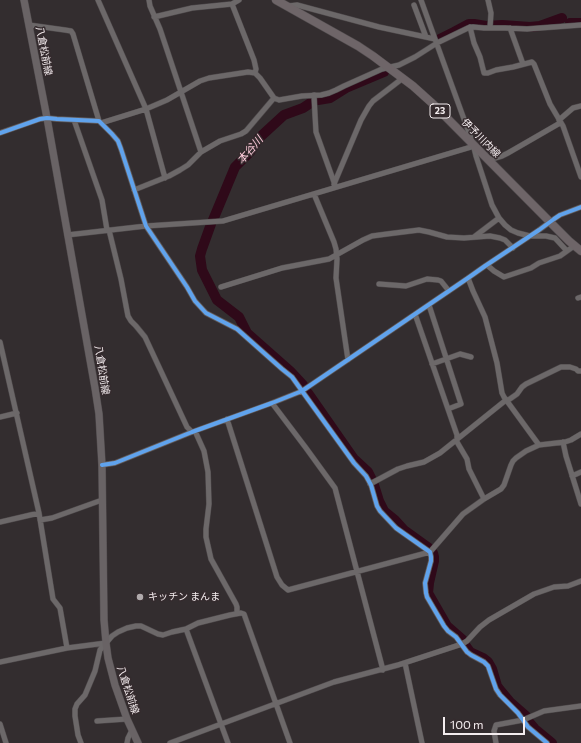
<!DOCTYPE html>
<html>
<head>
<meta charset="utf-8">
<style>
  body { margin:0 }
  #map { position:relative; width:581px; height:743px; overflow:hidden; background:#332d2f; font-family:Commissioner,sans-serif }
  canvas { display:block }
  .scale { position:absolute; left:443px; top:717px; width:82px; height:18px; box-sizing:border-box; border:2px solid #f4edef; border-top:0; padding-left:5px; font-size:12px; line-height:14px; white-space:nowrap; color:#f4edef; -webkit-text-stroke:3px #352b2e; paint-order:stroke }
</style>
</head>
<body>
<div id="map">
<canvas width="581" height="743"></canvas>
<div class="scale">100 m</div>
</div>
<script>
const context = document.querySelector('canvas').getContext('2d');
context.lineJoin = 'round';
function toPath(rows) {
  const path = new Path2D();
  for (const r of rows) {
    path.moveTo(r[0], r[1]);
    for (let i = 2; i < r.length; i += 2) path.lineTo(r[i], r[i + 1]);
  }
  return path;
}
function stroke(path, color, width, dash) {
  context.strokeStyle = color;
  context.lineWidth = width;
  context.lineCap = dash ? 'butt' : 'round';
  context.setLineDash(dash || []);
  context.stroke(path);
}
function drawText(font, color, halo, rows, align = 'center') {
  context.font = font + ' Commissioner,"Noto Sans JP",sans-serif';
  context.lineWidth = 3;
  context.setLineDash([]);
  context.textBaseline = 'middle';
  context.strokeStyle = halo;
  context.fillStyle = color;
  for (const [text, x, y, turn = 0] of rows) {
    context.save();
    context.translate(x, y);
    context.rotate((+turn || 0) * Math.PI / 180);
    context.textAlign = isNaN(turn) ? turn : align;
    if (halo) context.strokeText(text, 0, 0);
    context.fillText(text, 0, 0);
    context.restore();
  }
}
stroke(toPath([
  [570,23,581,23],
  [438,40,454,32,469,24,474,24,486,26,502,25,530,27,540,26,562,18],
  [318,100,330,98,346,88,384,72],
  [213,220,235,167,250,152,259,138,284,115,303,108,312,102],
  [211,224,202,249,200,256,202,270,217,300,239,317,247,333,290,371,303,385],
  [308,393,354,459,368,472,372,480],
  [374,485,379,501,384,511,395,520,404,530,429,548],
  [433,553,434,557,434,561,429,583,428,593,447,626,463,640],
  [465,645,470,652,483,658,488,662,492,669,497,686,500,690,510,702,526,716],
  [529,722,535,729,552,743]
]), '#2f0919', 10);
const minor = toPath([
  [98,0,146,109,165,178],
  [149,0,150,6,160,29,201,152,220,141,241,134,246,131,274,98],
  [421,0,435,39],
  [488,0,491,13,490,28],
  [232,4,254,60,256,69,255,73],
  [414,5,426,37],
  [288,6,297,5,379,27,435,39,473,144,476,156,492,205,499,218,505,225,511,230,518,233,530,236,546,236,555,238,567,251],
  [154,17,192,8,232,4,239,0],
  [29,25,65,30,71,31,73,34,99,121],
  [470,27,474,43,480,57,484,73,488,73,496,70,513,67,532,62,534,64,550,104,563,126,581,177],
  [510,28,523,64],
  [314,95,315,115,316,132,335,185],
  [74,120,102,200,107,230],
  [559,120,573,108,581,106],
  [101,123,146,109,167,100,200,81,209,78,248,72,255,73,260,78,274,98,279,100,302,96,321,95,329,93,336,90,344,86,382,69,399,65,415,57,437,43,468,28,473,27,484,28,505,28,527,29,581,25],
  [0,133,40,119,47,118,57,119,99,121,112,134,118,141,121,149,146,226,187,287,195,301,206,313,237,329,282,369,292,377,302,391,354,463,366,476,371,485,377,506,380,511,396,528,430,552,431,557,431,561,425,583,426,593,427,597,444,626,448,631,456,637,467,652,471,655,484,662,488,666,496,689,500,695,518,713,528,727,547,743],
  [488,160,502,156,508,153,560,123],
  [334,184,361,120,369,106,373,101,403,78],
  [134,190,169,176,180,170,188,165,201,152],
  [314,194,334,242,336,249,337,259,336,278,348,360],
  [109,230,121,279,127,311,128,316,131,321,136,326,145,337,187,427,192,432],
  [67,235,146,226,223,221,471,147,473,144],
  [474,237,499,218],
  [487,265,494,271,504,277,531,268,539,263,560,256,574,246],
  [468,278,473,291,485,317,497,363,502,393,504,397,539,445],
  [379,284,406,286,427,279,438,280,441,281,449,291],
  [221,287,282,268,329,259,363,240,372,236,387,234,419,230,429,232,447,237,464,238,490,236,500,238,505,240,513,248],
  [578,298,581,297],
  [429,305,461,404,448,409],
  [415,314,457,435,457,442,467,459,469,469,484,499],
  [0,342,39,513,53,599,60,608,67,648],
  [432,364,460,354,471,357],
  [507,401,517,394,522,387,526,384,561,367,570,367,576,369,578,371,581,371],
  [272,403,306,448,335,488,383,670],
  [0,417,17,413],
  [227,419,277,577,282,585,288,590,430,552,463,514,484,499,501,489,504,485,511,465,513,461,516,458,526,451,539,445,565,442,571,440,581,434],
  [195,431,204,451,208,472,209,504,206,529,206,537,211,559,236,604,237,607,237,613],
  [563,442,566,456,581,504],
  [102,465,115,463,192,432,272,403,302,391,468,278,485,266,539,230,554,219,560,215,581,207],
  [572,476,581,472],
  [370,484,398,469,407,466,424,462,440,453,506,400],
  [40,520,52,518,102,500],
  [0,522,39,513],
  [186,629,198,623,230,615,241,613,244,614,290,743],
  [0,662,67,648,106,643],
  [405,663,422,743],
  [97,721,127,719],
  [0,724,6,743],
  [81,743,78,735,75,716,75,709,77,704,85,695,95,671,100,650,112,636,118,632,127,628,136,626,141,626,158,634,163,635,172,632,186,629,228,743],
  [127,743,128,738,132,730],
  [170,743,334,682,398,665,462,644,467,641,480,627,489,620,534,594,554,587,568,586,581,581],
  [496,743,494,731,496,725,523,720,544,711,581,706]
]);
const secondary = toPath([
  [24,0,47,118,95,388,99,414,102,465,104,620,106,643,108,658,115,685,127,719,138,743]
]);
const primary = toPath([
  [276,0,358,46,373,56,413,86,433,104,550,222,569,241,581,251]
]);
stroke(minor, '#4e494b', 6);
stroke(secondary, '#4e494b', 8);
stroke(primary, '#4e494b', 9);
stroke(minor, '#6c6869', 5);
stroke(secondary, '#696365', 7);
stroke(primary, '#6e6568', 8);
stroke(toPath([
  [0,133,40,119,47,118,57,119,99,121,112,134,118,141,121,149,146,226,187,287,195,301,206,313,237,329,282,369,292,377,302,391,354,463,366,476,371,485,377,506,380,511,396,528,430,552,431,557,431,561,425,583,426,593,427,597,444,626,448,631,456,637,467,652,471,655,484,662,488,666,496,689,500,695,518,713,528,727,547,743],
  [102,465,115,463,192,432,272,403,302,391,468,278,485,266,539,230,554,219,560,215,581,207]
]), '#60a3ed', 4);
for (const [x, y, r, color] of [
  [140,597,4,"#b0aaac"]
]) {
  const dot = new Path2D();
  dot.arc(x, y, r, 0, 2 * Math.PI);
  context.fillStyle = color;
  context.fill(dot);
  stroke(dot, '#352b2e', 1.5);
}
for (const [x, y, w] of [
  [440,111,20]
]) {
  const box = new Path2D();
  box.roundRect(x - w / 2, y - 7, w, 14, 3);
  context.fillStyle = '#352b2e';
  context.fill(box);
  stroke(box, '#f4edef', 1);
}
drawText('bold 9px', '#f4edef', null, [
  ["23",440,111]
]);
drawText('10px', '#f4edef', '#352b2e', [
  ["八倉松前線",44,51,79],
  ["伊予川内線",481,138,45],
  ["八倉松前線",102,370,81],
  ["八倉松前線",128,690,72]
]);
drawText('10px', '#f4edef', '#352b2e', [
  ["キッチン まんま",148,597]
], 'left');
drawText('italic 11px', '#fdcbda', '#352b2e', [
  ["本谷川",250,150,-49]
]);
</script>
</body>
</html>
